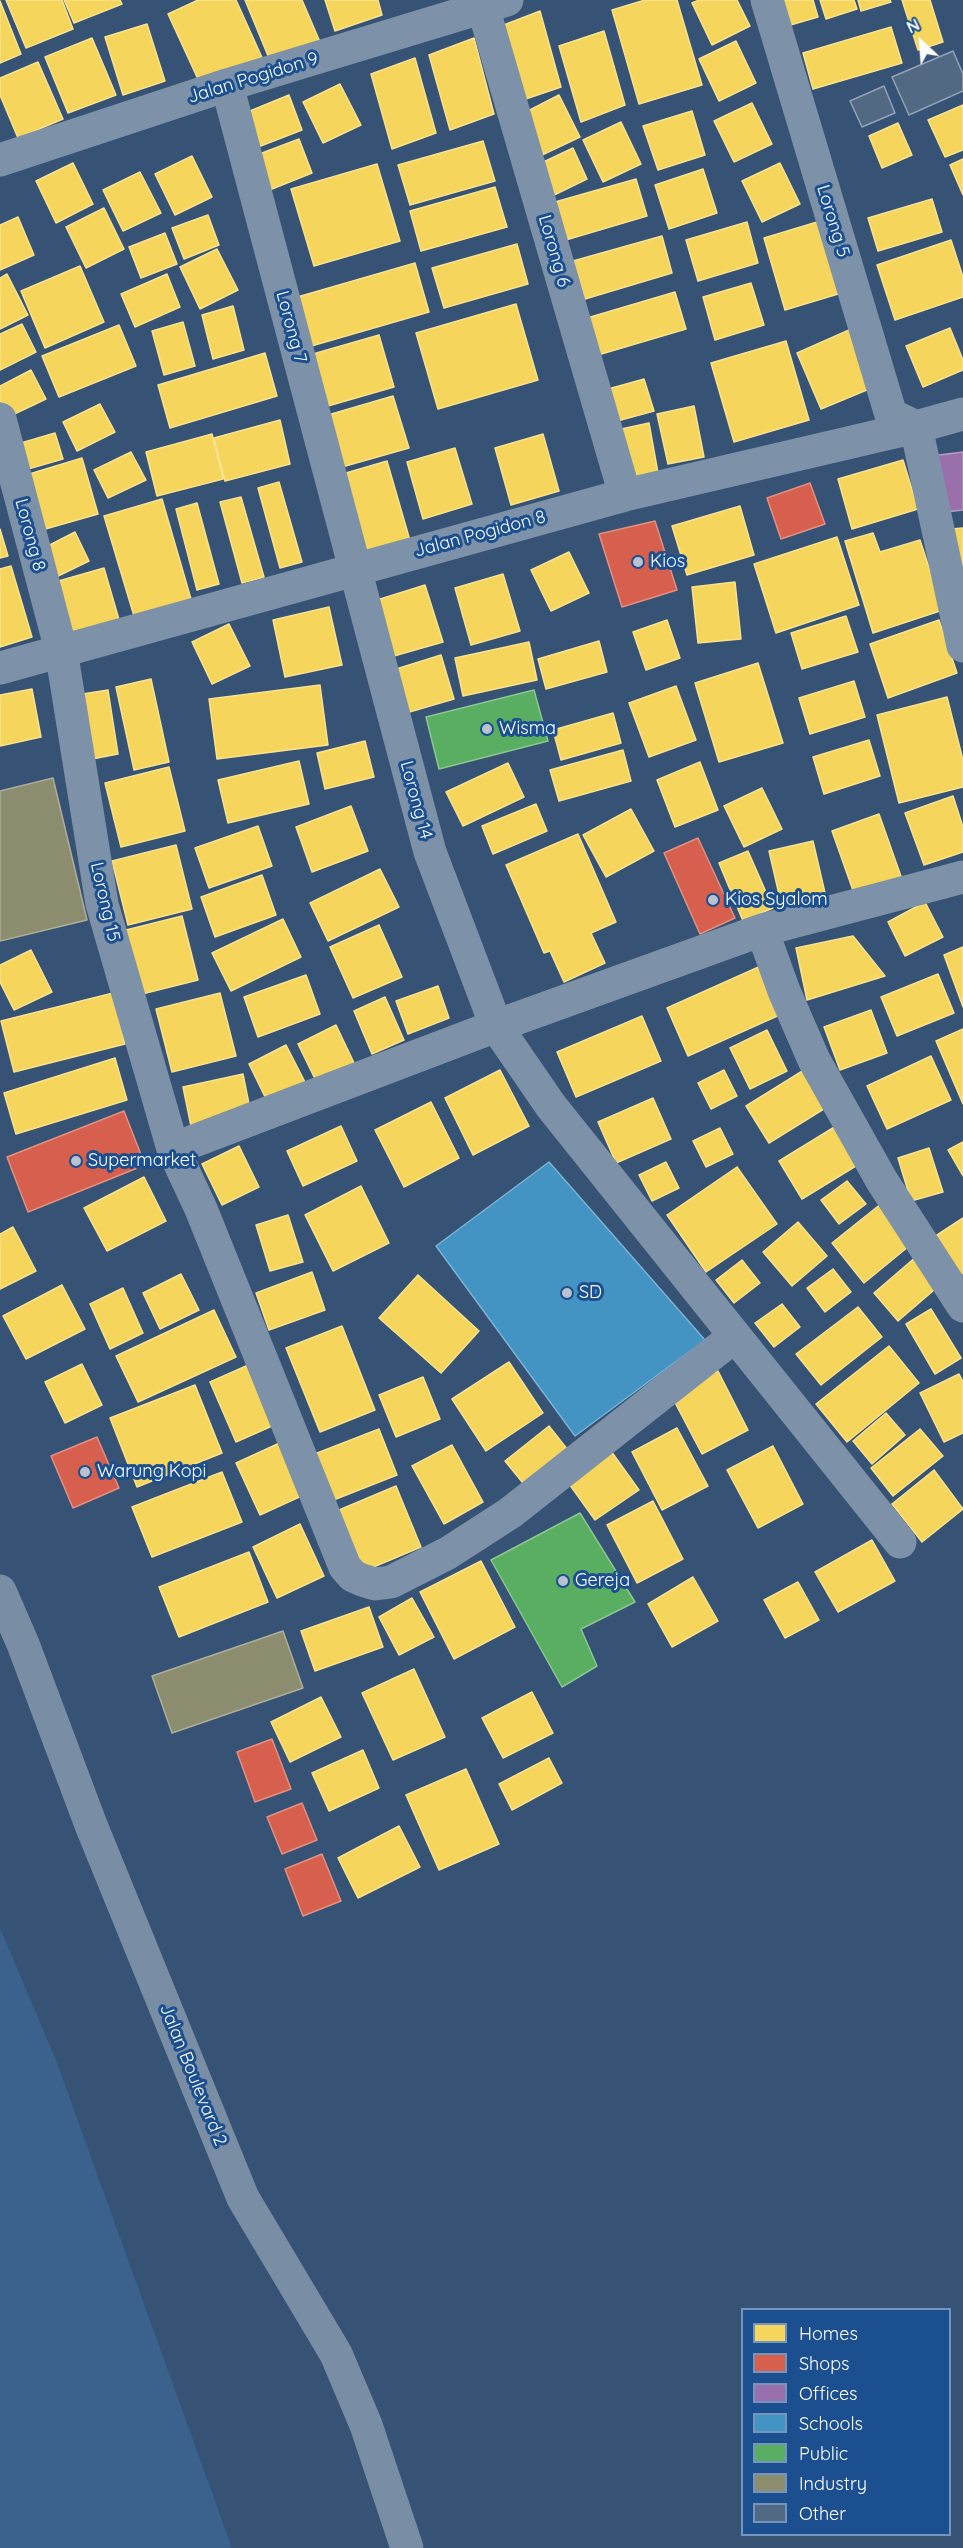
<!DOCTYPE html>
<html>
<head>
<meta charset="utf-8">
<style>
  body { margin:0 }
  #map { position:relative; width:963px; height:2548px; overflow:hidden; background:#365274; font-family:Quicksand,sans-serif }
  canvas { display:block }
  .legend { position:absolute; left:741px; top:2308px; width:210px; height:228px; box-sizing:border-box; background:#1b4f8f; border:2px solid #7695bc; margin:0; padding:8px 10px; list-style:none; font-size:18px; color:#fff }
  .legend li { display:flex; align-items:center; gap:12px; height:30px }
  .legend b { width:30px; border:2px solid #7695bc }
  .north { position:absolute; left:891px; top:12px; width:60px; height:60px; -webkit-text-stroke:4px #1b4f8f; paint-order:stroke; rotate:334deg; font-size:16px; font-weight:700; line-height:24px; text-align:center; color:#fff }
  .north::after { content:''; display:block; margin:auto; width:21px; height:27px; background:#fff; clip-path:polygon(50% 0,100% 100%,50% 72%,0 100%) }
</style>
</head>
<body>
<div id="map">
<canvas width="963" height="2548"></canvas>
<ul class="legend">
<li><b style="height:16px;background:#f6d55c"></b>Homes</li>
<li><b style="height:16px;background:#d6604d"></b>Shops</li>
<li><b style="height:16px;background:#9970ab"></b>Offices</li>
<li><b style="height:16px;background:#4393c3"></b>Schools</li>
<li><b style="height:16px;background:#5aae61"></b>Public</li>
<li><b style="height:16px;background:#8c8c6e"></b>Industry</li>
<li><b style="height:16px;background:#526984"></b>Other</li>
</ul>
<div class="north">N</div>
</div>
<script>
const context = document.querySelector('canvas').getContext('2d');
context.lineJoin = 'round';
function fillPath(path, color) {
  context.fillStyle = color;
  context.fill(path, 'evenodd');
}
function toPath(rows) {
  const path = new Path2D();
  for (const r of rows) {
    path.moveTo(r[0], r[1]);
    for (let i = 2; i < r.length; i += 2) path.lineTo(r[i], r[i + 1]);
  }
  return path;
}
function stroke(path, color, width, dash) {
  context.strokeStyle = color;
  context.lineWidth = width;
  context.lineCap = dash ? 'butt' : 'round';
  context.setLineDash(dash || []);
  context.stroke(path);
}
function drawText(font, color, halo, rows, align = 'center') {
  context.font = font + ' Quicksand,sans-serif';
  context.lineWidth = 6;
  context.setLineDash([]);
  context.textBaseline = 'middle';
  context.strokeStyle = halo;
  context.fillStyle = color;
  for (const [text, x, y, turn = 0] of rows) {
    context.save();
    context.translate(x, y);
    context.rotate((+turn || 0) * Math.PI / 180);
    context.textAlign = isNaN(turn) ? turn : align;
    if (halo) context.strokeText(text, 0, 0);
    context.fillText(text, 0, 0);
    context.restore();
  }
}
fillPath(toPath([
  [0,1928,56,2060,232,2548,0,2548]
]), '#3b618d');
const homes = toPath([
  [6,0,62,0,73,29,26,48,6,0],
  [64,0,120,0,122,4,74,23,64,0],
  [198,0,236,0,264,62,203,90,168,14,198,0],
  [245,0,302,0,320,42,271,63,245,0],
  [325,0,378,0,382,15,335,31,325,0],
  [645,0,677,0,702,85,639,104,612,10,645,0],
  [699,0,737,0,750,26,712,45,692,3,699,0],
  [778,0,813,0,818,17,787,26,778,0],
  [820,0,854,0,857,9,826,19,820,0],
  [858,0,890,0,891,2,861,11,858,0],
  [902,0,930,0,943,42,918,50,902,0],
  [0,1,21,54,0,63,0,1],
  [540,11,561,87,517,102,496,28,540,11],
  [147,24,165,81,123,95,105,37,147,24],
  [891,27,902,63,813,89,803,53,891,27],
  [604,31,625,105,581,122,559,46,604,31],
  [92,38,116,95,68,113,45,57,92,38],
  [474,38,494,114,450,130,429,55,474,38],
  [736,41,756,83,719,101,699,59,736,41],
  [415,58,436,133,392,149,371,74,415,58],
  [38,62,63,119,18,138,0,95,0,78,38,62],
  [340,84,361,125,323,143,303,102,340,84],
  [289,95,302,130,258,147,245,113,289,95],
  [559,95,580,137,542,155,522,114,559,95],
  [752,103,772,144,734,162,714,121,752,103],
  [963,105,963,150,945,157,928,120,963,105],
  [692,111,705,155,658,170,643,126,692,111],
  [621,122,641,164,603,182,583,140,621,122],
  [898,123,912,155,882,168,869,136,898,123],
  [299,139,312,173,267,191,254,156,299,139],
  [483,141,495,181,410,205,398,165,483,141],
  [573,148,587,179,550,197,535,166,573,148],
  [192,156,212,197,175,215,155,174,192,156],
  [963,159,963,195,950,165,963,159],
  [73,163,93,204,56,223,36,181,73,163],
  [780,163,800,204,762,222,742,181,780,163],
  [377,164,400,241,314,266,291,189,377,164],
  [703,169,717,213,669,229,655,185,703,169],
  [140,172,161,213,123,231,103,190,140,172],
  [636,179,647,216,559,242,548,204,636,179],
  [495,187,507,227,421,251,410,211,495,187],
  [932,199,942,232,878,251,868,218,932,199],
  [104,208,124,249,86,268,66,227,104,208],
  [208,215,219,245,184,259,172,228,208,215],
  [18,217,34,255,0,270,0,225,18,217],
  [827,219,848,291,785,310,764,238,827,219],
  [747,222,758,263,698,281,686,240,747,222],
  [165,233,177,264,141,278,129,247,165,233],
  [662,236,672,273,585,299,573,261,662,236],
  [951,240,963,277,963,297,895,320,877,265,951,240],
  [517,244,528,284,444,308,432,268,517,244],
  [217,249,238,290,200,309,180,267,217,249],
  [415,263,429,312,308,347,294,298,415,263],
  [80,266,104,322,45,348,21,291,80,266],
  [7,274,28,315,0,329,0,278,7,274],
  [167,274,180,307,135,327,121,294,167,274],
  [751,283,764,325,715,340,703,297,751,283],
  [675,292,686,329,598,355,587,318,675,292],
  [516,304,538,380,438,409,416,333,516,304],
  [233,306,244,350,213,359,202,315,233,306],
  [183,322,195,366,164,375,152,331,183,322],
  [22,324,36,352,0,370,0,334,22,324],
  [119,325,136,366,59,397,42,356,119,325],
  [950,328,963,360,963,370,923,387,906,346,950,328],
  [849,330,874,387,821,409,797,353,849,330],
  [379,335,394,387,328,406,313,354,379,335],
  [786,341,809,420,734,442,711,363,786,341],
  [265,353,277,396,170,428,158,385,265,353],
  [31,370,46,399,8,417,0,400,0,386,31,370],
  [644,379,654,411,610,423,601,391,644,379],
  [393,396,409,448,342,467,328,415,393,396],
  [100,404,115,432,77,451,63,422,100,404],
  [694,406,704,457,668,464,657,414,694,406],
  [280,420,290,464,225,481,214,438,280,420],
  [649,423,658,473,622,481,612,431,649,423],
  [55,433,63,459,21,471,14,445,55,433],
  [212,434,223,479,157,496,146,452,212,434],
  [543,434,559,491,511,505,495,448,543,434],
  [455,448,472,504,423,519,407,462,455,448],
  [131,452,146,480,108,498,94,470,131,452],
  [82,458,98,514,42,530,26,475,82,458],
  [903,460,918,509,852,529,838,479,903,460],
  [387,461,411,544,363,558,339,475,387,461],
  [279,482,302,562,280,568,258,488,279,482],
  [241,497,264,577,242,583,220,502,241,497],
  [162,499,191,599,134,616,104,516,162,499],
  [197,503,219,584,197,590,176,509,197,503],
  [740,506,754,555,687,575,672,526,740,506],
  [963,528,963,592,951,529,963,528],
  [0,529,8,556,0,558,0,529],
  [75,532,89,561,52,579,38,551,75,532],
  [873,533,880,552,920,540,943,610,873,633,845,541,873,533],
  [837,537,859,605,776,633,754,564,837,537],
  [569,552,589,593,551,611,531,570,569,552],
  [11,566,32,637,0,647,0,569,11,566],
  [104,568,120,623,64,639,48,584,104,568],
  [503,574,520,631,471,645,455,588,503,574],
  [735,582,741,639,698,643,692,587,735,582],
  [425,585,443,642,394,656,377,600,425,585],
  [329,607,342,665,285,677,273,620,329,607],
  [846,616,858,652,802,669,791,633,846,616],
  [667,620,680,658,646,670,633,632,667,620],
  [939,620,957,673,888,698,870,644,939,620],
  [229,624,250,666,212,684,192,642,229,624],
  [599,641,607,672,546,689,538,659,599,641],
  [529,642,537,680,463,696,455,658,529,642],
  [441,655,454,699,406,713,393,670,441,655],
  [758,663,783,743,719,762,695,683,758,663],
  [151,679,169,762,134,770,116,687,151,679],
  [854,681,865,717,810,734,799,698,854,681],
  [320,685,328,745,217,759,209,699,320,685],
  [676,686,696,740,649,757,629,703,676,686],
  [32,689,41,737,0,746,0,695,32,689],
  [108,690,118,754,87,760,76,695,108,690],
  [947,697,963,760,963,787,899,803,877,715,947,697],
  [613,713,621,743,561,760,553,730,613,713],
  [869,740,880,776,824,794,813,757,869,740],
  [365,741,374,777,325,789,317,753,365,741],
  [623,750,631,781,559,801,550,770,623,750],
  [299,761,309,804,228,823,218,780,299,761],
  [700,762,718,810,675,827,657,780,700,762],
  [508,763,524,797,463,826,446,792,508,763],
  [169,767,185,831,121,847,105,783,169,767],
  [762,788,782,829,744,847,724,806,762,788],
  [953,796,963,827,963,852,924,865,905,813,953,796],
  [536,804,547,831,493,854,482,826,536,804],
  [351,806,368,851,312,872,296,827,351,806],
  [631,809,654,851,606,877,583,835,631,809],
  [879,814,903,882,856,899,832,831,879,814],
  [258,826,272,866,209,888,195,848,258,826],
  [578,834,616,922,591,933,605,963,564,982,550,951,544,953,506,865,578,834],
  [813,841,828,906,784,916,769,851,813,841],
  [176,845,192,909,128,925,112,861,176,845],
  [748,851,773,908,743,921,719,863,748,851],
  [380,869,399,907,328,941,310,903,380,869],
  [262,875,276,915,215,937,201,897,262,875],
  [925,902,943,937,905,956,888,922,925,902],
  [182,916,198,980,134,996,118,932,182,916],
  [283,919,301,957,231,991,212,953,283,919],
  [379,925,402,977,353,998,330,947,379,925],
  [853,936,885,976,807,1000,796,948,853,936],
  [963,947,963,1007,944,955,963,947],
  [31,950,52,992,14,1010,0,982,0,965,31,950],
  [763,965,784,1013,688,1056,667,1008,763,965],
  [938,974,954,1013,897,1036,881,997,938,974],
  [306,975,320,1014,258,1037,244,997,306,975],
  [438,986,449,1018,408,1034,396,1001,438,986],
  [113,993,125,1044,14,1072,1,1021,113,993],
  [220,993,236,1056,172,1072,156,1009,220,993],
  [385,997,404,1040,372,1054,354,1011,385,997],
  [871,1010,887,1053,840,1070,824,1027,871,1010],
  [642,1016,661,1061,576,1097,557,1052,642,1016],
  [336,1025,356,1067,318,1085,298,1044,336,1025],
  [963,1029,963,1104,936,1041,963,1029],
  [767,1030,787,1071,750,1089,730,1048,767,1030],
  [286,1045,307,1086,269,1105,249,1064,286,1045],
  [931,1056,951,1100,887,1129,867,1086,931,1056],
  [115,1058,127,1100,16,1134,4,1093,115,1058],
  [500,1070,529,1126,473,1155,445,1098,500,1070],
  [724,1070,737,1096,711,1109,698,1083,724,1070],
  [804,1070,827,1107,769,1143,746,1106,804,1070],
  [243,1074,251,1114,191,1126,183,1087,243,1074],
  [653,1098,671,1139,616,1163,598,1122,653,1098],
  [431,1102,459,1158,404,1187,375,1130,431,1102],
  [841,1123,864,1161,802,1199,779,1161,841,1123],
  [341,1126,357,1161,303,1186,287,1151,341,1126],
  [720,1128,733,1154,706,1167,693,1141,720,1128],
  [963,1142,963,1176,948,1150,963,1142],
  [239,1146,259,1187,222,1205,202,1164,239,1146],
  [929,1148,943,1192,911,1201,898,1158,929,1148],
  [666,1162,679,1188,652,1201,639,1175,666,1162],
  [737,1167,777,1224,706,1272,667,1215,737,1167],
  [144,1177,166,1221,107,1251,84,1208,144,1177],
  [847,1181,866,1204,839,1224,821,1200,847,1181],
  [361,1186,389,1243,333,1271,305,1215,361,1186],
  [882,1203,914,1242,864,1283,832,1243,882,1203],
  [288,1215,303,1262,270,1271,256,1225,288,1215],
  [963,1218,963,1273,959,1276,934,1237,963,1218],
  [798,1222,827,1256,792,1286,763,1252,798,1222],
  [13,1227,36,1271,0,1289,0,1234,13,1227],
  [917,1256,941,1284,898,1321,874,1293,917,1256],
  [742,1260,760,1283,734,1303,716,1280,742,1260],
  [833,1269,851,1292,825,1312,807,1288,833,1269],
  [312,1272,325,1310,269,1330,256,1293,312,1272],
  [181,1274,199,1310,160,1329,143,1293,181,1274],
  [418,1275,479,1331,441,1373,379,1318,418,1275],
  [62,1285,85,1329,26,1359,3,1316,62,1285],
  [123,1288,143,1333,110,1349,90,1304,123,1288],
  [782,1304,800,1327,774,1347,755,1323,782,1304],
  [858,1307,882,1337,821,1385,796,1354,858,1307],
  [931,1309,961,1358,935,1374,906,1324,931,1309],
  [214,1310,236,1357,138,1402,116,1356,214,1310],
  [342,1326,375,1410,320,1432,286,1348,342,1326],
  [889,1346,919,1383,847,1442,816,1404,889,1346],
  [255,1362,281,1422,236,1442,210,1382,255,1362],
  [509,1362,543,1413,486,1451,452,1399,509,1362],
  [82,1364,102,1405,65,1423,45,1382,82,1364],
  [718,1371,748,1430,702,1454,671,1395,718,1371],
  [959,1374,963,1382,963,1433,944,1442,920,1393,959,1374],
  [423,1377,440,1419,396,1437,379,1395,423,1377],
  [195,1385,222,1453,137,1487,110,1418,195,1385],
  [886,1413,905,1435,872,1464,853,1441,886,1413],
  [549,1426,571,1454,527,1488,505,1461,549,1426],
  [677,1428,708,1486,662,1510,632,1452,677,1428],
  [379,1429,397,1475,331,1501,312,1455,379,1429],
  [920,1429,943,1456,893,1496,871,1468,920,1429],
  [284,1441,308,1493,260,1515,236,1463,284,1441],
  [452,1445,483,1502,444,1524,412,1466,452,1445],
  [773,1446,803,1504,758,1528,727,1470,773,1446],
  [611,1451,639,1490,595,1520,567,1481,611,1451],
  [934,1470,963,1509,922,1542,892,1504,934,1470],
  [222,1472,242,1522,152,1557,132,1507,222,1472],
  [396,1486,421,1547,364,1571,339,1510,396,1486],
  [653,1501,683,1559,637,1583,607,1525,653,1501],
  [300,1524,324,1576,277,1598,253,1547,300,1524],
  [872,1540,895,1581,838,1612,815,1572,872,1540],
  [249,1552,268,1602,179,1637,159,1587,249,1552],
  [481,1561,515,1627,454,1659,420,1592,481,1561],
  [693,1577,718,1621,672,1647,648,1604,693,1577],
  [798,1582,819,1620,785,1638,764,1600,798,1582],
  [412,1598,434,1637,399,1655,379,1617,412,1598],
  [369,1607,383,1647,315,1671,301,1631,369,1607],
  [414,1669,445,1737,393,1760,362,1693,414,1669],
  [532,1692,553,1733,503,1758,482,1718,532,1692],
  [321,1697,341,1737,290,1762,271,1722,321,1697],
  [363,1750,379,1788,329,1811,312,1773,363,1750],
  [549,1758,562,1783,512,1810,499,1784,549,1758],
  [466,1769,499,1844,439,1870,406,1795,466,1769],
  [399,1826,420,1867,358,1898,338,1858,399,1826]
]);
fillPath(homes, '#f6d55c');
stroke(homes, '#f9e28d', 1.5);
const shops = toPath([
  [810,483,825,524,781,539,767,498,810,483],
  [655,521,677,590,622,607,599,534,655,521],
  [698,838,735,918,700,934,664,853,698,838],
  [124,1111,145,1165,28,1212,7,1157,124,1111],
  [97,1437,119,1488,73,1508,51,1456,97,1437],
  [272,1739,291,1789,255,1802,237,1752,272,1739],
  [302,1803,317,1840,282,1854,267,1817,302,1803],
  [322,1854,341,1901,303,1916,285,1869,322,1854]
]);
fillPath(shops, '#d6604d');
stroke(shops, '#e29082', 1.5);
const offices = toPath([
  [963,452,963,510,937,513,931,456,963,452]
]);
fillPath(offices, '#9970ab');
stroke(offices, '#b89bc4', 1.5);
const schools = toPath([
  [549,1162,705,1340,575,1436,436,1246,549,1162]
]);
fillPath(schools, '#4393c3');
stroke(schools, '#7bb3d5', 1.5);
const public = toPath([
  [534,690,548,741,439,769,426,717,534,690],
  [580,1513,635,1602,581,1629,597,1666,562,1687,491,1560,580,1513]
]);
fillPath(public, '#5aae61');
stroke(public, '#8cc690', 1.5);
const industry = toPath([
  [53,778,87,920,0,941,0,791,53,778],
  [283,1631,303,1688,172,1733,152,1676,283,1631]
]);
fillPath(industry, '#8c8c6e');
stroke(industry, '#aeae9a', 1.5);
const building = toPath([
  [953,51,963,74,963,91,909,115,892,77,953,51],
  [884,86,895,113,862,127,850,101,884,86]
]);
fillPath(building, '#526984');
stroke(building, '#92a2b6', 1.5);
stroke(toPath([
  [767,0,891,415,916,427,963,646],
  [483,7,625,495],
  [227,85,430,852,496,1026,551,1106,900,1542],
  [0,160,227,85,507,0],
  [0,419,61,650,102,904,173,1149,201,1209,345,1567,353,1576,362,1580,375,1584,391,1582,448,1553,510,1513,735,1336],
  [0,668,625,495,916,427,963,414],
  [762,930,784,991,814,1060,882,1181,963,1306],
  [173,1149,496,1026,762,930,963,877]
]), '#7d92a8', 33);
stroke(toPath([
  [0,1591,23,1644,91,1825,243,2198,336,2354,366,2425,407,2548]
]), '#798da4', 33);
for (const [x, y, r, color] of [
  [638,562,6,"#b9c2ce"],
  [487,729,6,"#b9c2ce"],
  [713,900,6,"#b9c2ce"],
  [76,1161,6,"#b9c2ce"],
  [567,1293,6,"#b9c2ce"],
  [85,1472,6,"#b9c2ce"],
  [563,1581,6,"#b9c2ce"]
]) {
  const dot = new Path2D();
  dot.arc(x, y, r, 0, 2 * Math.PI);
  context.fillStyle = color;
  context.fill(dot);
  stroke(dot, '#1b4f8f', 2);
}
drawText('18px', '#fff', '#1b4f8f', [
  ["Jalan Pogidon 9",253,78,-17],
  ["Lorong 5",833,221,73],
  ["Lorong 6",554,251,74],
  ["Lorong 7",291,327,75],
  ["Jalan Pogidon 8",480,534,-15],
  ["Lorong 8",30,535,75],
  ["Lorong 14",416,800,75],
  ["Lorong 15",105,902,77],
  ["Jalan Boulevard 2",193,2075,68]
]);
drawText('18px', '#fff', '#1b4f8f', [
  ["Kios",650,562],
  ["Wisma",499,729],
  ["Kios Syalom",725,900],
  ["Supermarket",88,1161],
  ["SD",579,1293],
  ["Warung Kopi",97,1472],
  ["Gereja",575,1581]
], 'left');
</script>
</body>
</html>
